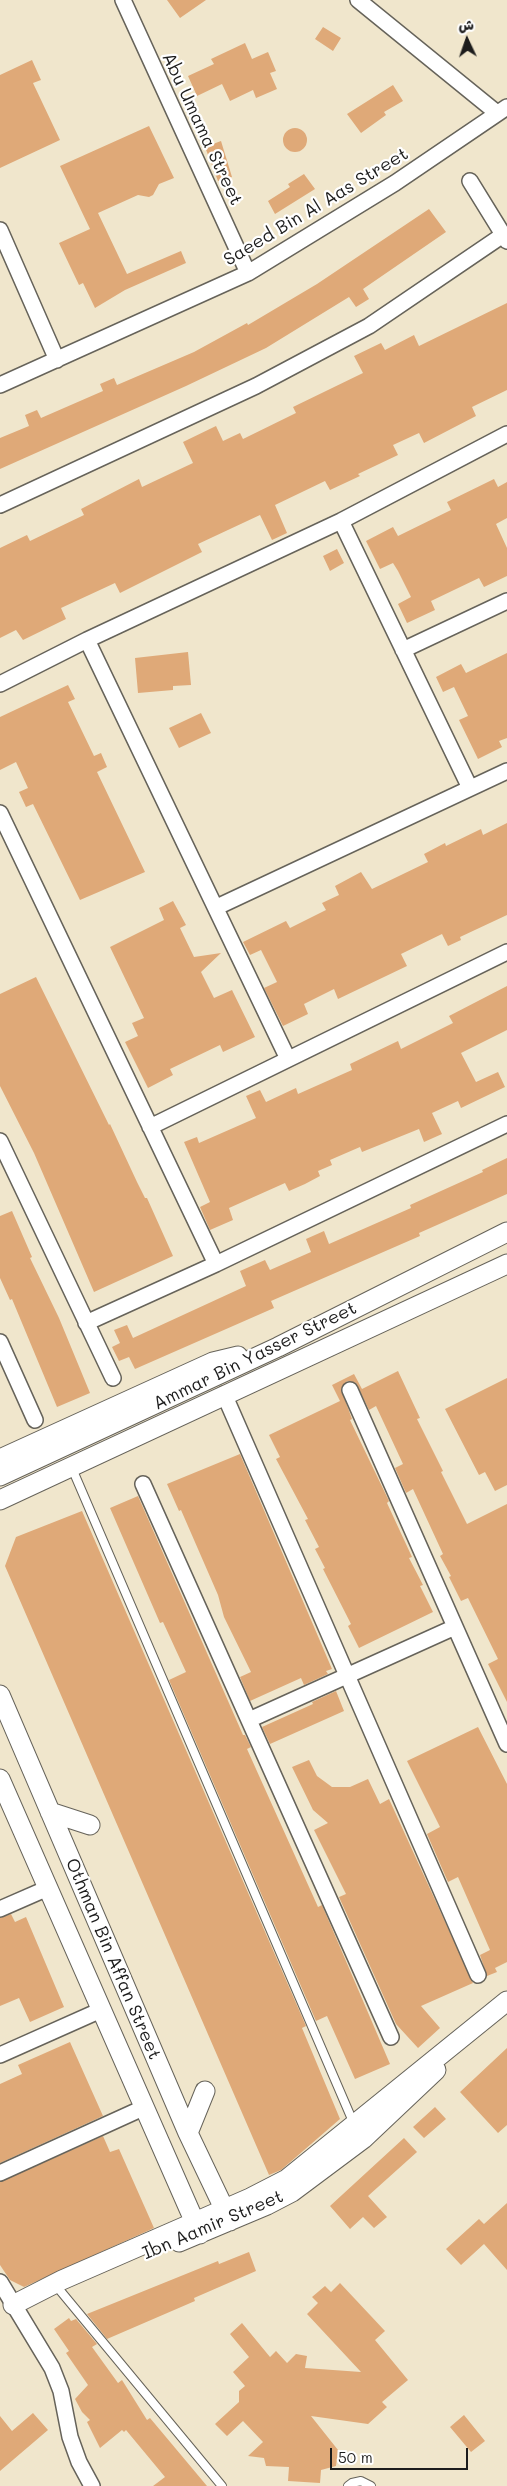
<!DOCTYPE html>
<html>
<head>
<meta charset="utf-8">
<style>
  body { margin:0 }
  #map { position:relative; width:507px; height:2486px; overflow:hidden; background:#f0e6cc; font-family:Mali,"Playpen Sans Arabic",sans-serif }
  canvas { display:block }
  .north { position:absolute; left:442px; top:15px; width:50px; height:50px; -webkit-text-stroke:4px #fff; paint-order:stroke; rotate:357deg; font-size:14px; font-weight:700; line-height:20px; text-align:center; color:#1c1c1c }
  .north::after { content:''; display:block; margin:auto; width:18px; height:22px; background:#1c1c1c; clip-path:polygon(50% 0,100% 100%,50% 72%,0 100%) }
  .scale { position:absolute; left:330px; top:2448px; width:138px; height:22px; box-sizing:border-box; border:2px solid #1c1c1c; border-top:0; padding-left:6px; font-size:15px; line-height:18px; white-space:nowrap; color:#1c1c1c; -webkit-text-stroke:4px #fff; paint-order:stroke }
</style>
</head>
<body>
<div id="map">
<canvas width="507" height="2486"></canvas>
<div class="north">ش</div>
<div class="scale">50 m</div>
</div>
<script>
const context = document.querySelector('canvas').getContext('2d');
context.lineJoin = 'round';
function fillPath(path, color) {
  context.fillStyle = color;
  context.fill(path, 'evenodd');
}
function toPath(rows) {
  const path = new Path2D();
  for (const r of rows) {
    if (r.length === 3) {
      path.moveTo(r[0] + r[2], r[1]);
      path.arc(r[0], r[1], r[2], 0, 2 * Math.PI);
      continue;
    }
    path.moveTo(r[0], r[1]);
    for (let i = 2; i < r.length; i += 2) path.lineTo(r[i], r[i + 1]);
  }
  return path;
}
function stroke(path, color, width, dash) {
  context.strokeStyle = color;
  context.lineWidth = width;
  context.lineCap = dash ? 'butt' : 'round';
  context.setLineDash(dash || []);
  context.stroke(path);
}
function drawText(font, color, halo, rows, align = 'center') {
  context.font = font + ' Mali,sans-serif';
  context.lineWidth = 4.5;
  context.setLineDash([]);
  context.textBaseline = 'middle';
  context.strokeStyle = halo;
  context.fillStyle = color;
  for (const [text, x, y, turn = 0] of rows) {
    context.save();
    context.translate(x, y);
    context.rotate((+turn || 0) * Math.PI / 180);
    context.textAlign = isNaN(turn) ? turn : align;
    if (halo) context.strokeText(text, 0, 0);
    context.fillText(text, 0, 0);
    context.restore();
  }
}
fillPath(toPath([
  [167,0,206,0,180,18],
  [323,27,341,38,333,51,315,39],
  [245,43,252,59,268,52,276,71,270,73,277,89,256,98,253,90,230,101,222,84,197,96,188,76,214,64,211,59],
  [32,60,41,80,33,83,60,140,0,168,0,75],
  [393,85,403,101,384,112,386,115,361,133,347,114],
  [149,126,174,178,159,184,153,195,149,197,138,195,98,213,127,274,181,251,186,263,125,290,95,308,83,283,79,285,59,243,90,229,60,166],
  [295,140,12],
  [221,141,232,177,218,181,205,147],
  [304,174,315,189,275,214,268,201,290,187,288,184],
  [429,209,446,232,363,289,369,299,356,307,349,297,266,348,186,386,0,469,0,438,29,426,25,415,37,410,41,418,103,391,100,384,114,378,117,385,194,352,247,323,248,325,317,284],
  [507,303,507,390,472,407,476,416,424,443,419,433,393,445,398,455,358,474,360,476,330,490,325,481,275,505,287,533,272,540,260,515,198,544,202,552,120,593,115,583,61,608,66,619,23,640,16,630,0,638,0,548,27,535,30,541,84,515,81,509,139,479,142,487,193,463,183,442,216,426,223,441,240,433,243,439,296,413,293,407,363,373,354,356,381,343,385,350,414,335,419,346],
  [494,479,498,487,507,482,507,518,496,524,507,548,507,576,484,587,479,578,431,601,435,610,407,623,398,604,411,597,398,571,393,563,380,569,366,541,393,527,398,536,451,510,447,502],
  [337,549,344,563,330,571,323,556],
  [188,652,191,685,173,686,173,690,138,693,135,658],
  [507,653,507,738,499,741,502,747,478,759,459,720,468,716,454,687,443,692,436,677,461,664,466,673],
  [68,685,75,699,68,702,94,756,101,753,107,767,97,772,145,872,80,900,33,804,26,807,19,792,28,788,16,762,0,770,0,717],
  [201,713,211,733,179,748,169,728],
  [507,823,507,915,460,937,461,940,448,946,442,934,401,954,407,966,338,999,334,989,304,1004,308,1014,283,1026,264,988,277,982,261,950,250,955,243,942,286,921,290,928,326,910,322,903,339,895,335,886,361,872,372,889,428,862,424,854,445,843,446,846,481,829,483,835],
  [173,901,186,925,180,928,194,957,221,953,201,972,214,998,232,990,255,1037,223,1052,220,1045,170,1069,173,1075,148,1088,125,1042,138,1036,132,1023,144,1018,110,947,164,920,159,908],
  [36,977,109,1125,110,1124,137,1182,145,1198,147,1198,173,1256,94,1292,34,1153,0,1086,0,994],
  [507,986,507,1030,461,1053,476,1082,498,1072,505,1087,461,1108,458,1101,432,1113,442,1134,424,1142,419,1129,362,1152,360,1147,330,1160,332,1165,318,1171,320,1176,305,1184,289,1191,285,1183,229,1208,233,1220,210,1230,200,1207,210,1202,184,1142,197,1137,199,1143,256,1118,246,1096,260,1090,266,1102,296,1088,298,1094,352,1070,350,1064,398,1041,401,1049,453,1023,449,1016],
  [507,1158,507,1194,419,1233,420,1236,271,1301,274,1308,135,1369,129,1357,119,1361,112,1347,120,1343,114,1330,127,1325,133,1338,246,1286,240,1271,265,1260,270,1270,311,1252,306,1239,324,1231,329,1244,411,1208,410,1205,483,1172,482,1170],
  [12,1211,32,1257,30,1258,59,1318,90,1393,57,1407,12,1299,10,1300,0,1278,0,1216],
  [398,1371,420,1418,417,1419,443,1471,441,1472,467,1524,507,1504,507,1702,488,1664,498,1659,468,1598,461,1601,449,1577,451,1576,440,1556,443,1554,413,1489,406,1493,395,1468,403,1464,376,1406,369,1410,356,1383,347,1381,341,1389,352,1419,350,1420,389,1501,387,1503,412,1557,409,1558,423,1585,420,1586,433,1612,359,1648,348,1626,351,1624,323,1569,325,1568,315,1549,319,1547,305,1520,308,1519,276,1459,280,1457,269,1435,340,1401,332,1385,354,1374,362,1389],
  [507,1378,507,1485,495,1491,485,1472,479,1475,445,1409],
  [240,1454,332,1669,326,1671,328,1674,304,1685,301,1678,250,1701,240,1677,251,1672,224,1617,218,1595,181,1510,179,1511,167,1484],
  [138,1496,243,1735,245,1735,251,1747,247,1749,318,1907,322,1905,390,2064,355,2079,327,2016,316,2021,169,1680,186,1672,163,1622,160,1623,110,1508],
  [82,1511,306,2026,302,2028,340,2119,281,2170,269,2175,5,1566,16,1537],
  [336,1691,344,1711,270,1744,262,1727,313,1704,312,1702],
  [478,1727,507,1784,507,1962,495,1968,497,1972,487,1976,480,1955,490,1950,458,1877,448,1882,427,1834,440,1827,407,1761],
  [309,1760,317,1776,332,1787,350,1787,368,1779,380,1804,389,1799,473,1983,421,2006,440,2028,418,2048,396,2024,339,1897,346,1894,314,1830,328,1823,313,1810,292,1767],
  [11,1914,15,1922,26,1917,64,2007,30,2022,19,1998,0,2006,0,1918],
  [70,2042,103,2116,0,2163,0,2084,22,2074,18,2065],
  [507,2048,507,2125,498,2133,460,2092],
  [435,2107,446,2119,424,2138,413,2127],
  [103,2136,110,2152,119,2149,154,2228,24,2287,10,2280,0,2265,0,2182],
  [404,2138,417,2152,368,2196,387,2217,374,2228,363,2217,350,2229,330,2206],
  [507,2203,507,2270,484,2244,461,2265,446,2249,479,2219,484,2224],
  [249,2252,256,2271,194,2298,195,2301,107,2339,87,2314,218,2261,219,2264],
  [340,2283,385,2331,375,2340,408,2380,382,2402,387,2407,368,2424,311,2416,338,2450,336,2466,321,2470,320,2483,288,2481,289,2467,266,2466,264,2458,248,2456,263,2442,243,2421,227,2436,215,2424,239,2402,239,2391,245,2386,233,2372,249,2357,230,2334,242,2323,270,2357,276,2351,287,2363,296,2354,307,2356,305,2368,361,2372,307,2314,318,2303,312,2297,325,2286,331,2292],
  [69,2318,71,2321,76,2319,97,2344,92,2347,118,2383,122,2380,147,2420,150,2418,207,2486,153,2486,165,2477,126,2430,124,2432,122,2430,100,2448,87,2422,90,2420,82,2412,75,2399,88,2385,66,2353,69,2351,54,2329],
  [33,2413,48,2430,0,2471,0,2416,12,2431],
  [464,2415,485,2441,471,2452,450,2427]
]), '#dfa978');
const service = toPath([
  [71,1466,354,2124],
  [58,2288,222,2486],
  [348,2486,352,2483,361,2481,371,2486]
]);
const minor = toPath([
  [123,0,248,273],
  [358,0,497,113],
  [470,181,507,241],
  [0,230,57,360],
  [0,385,248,273,395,183,507,107],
  [0,505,256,386,369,326,503,235],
  [341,521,470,788],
  [87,640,288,1059],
  [403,650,507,601],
  [0,684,87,640,341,521,507,434],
  [0,813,216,1264],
  [217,907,507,771],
  [150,1127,507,952],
  [0,1141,113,1378],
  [86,1323,216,1264,507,1124],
  [0,1342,35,1420],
  [350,1390,507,1744],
  [224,1394,478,1975],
  [143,1484,391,2037],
  [249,1720,455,1627],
  [0,1909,48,1888],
  [0,2055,101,2010],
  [0,2173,143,2108],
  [0,2282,52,2368,61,2391,70,2437,79,2462,92,2486]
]);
const tertiary = toPath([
  [0,1459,213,1362,238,1356],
  [0,1476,278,1347,507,1232],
  [0,1500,507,1264],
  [0,1695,188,2133,230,2221],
  [0,1779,200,2234],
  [50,1812,90,1825],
  [188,2133,205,2091],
  [179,2242,267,2205,292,2192,363,2139,436,2070],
  [13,2305,62,2280,250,2198,287,2179,507,2001]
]);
stroke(service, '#66635a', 10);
stroke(minor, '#66635a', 18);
stroke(tertiary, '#66635a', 21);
stroke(service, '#fff', 8);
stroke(minor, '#fff', 15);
stroke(tertiary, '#fff', 19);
drawText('18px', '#1c1c1c', '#fff', [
  ["Abu Umama Street",202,129,65],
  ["Saeed Bin Al Aas Street",316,207,-31],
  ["Ammar Bin Yasser Street",255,1356,-26],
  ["Othman Bin Affan Street",113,1959,67],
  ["Ibn Aamir Street",213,2225,-23]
]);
</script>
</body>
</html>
